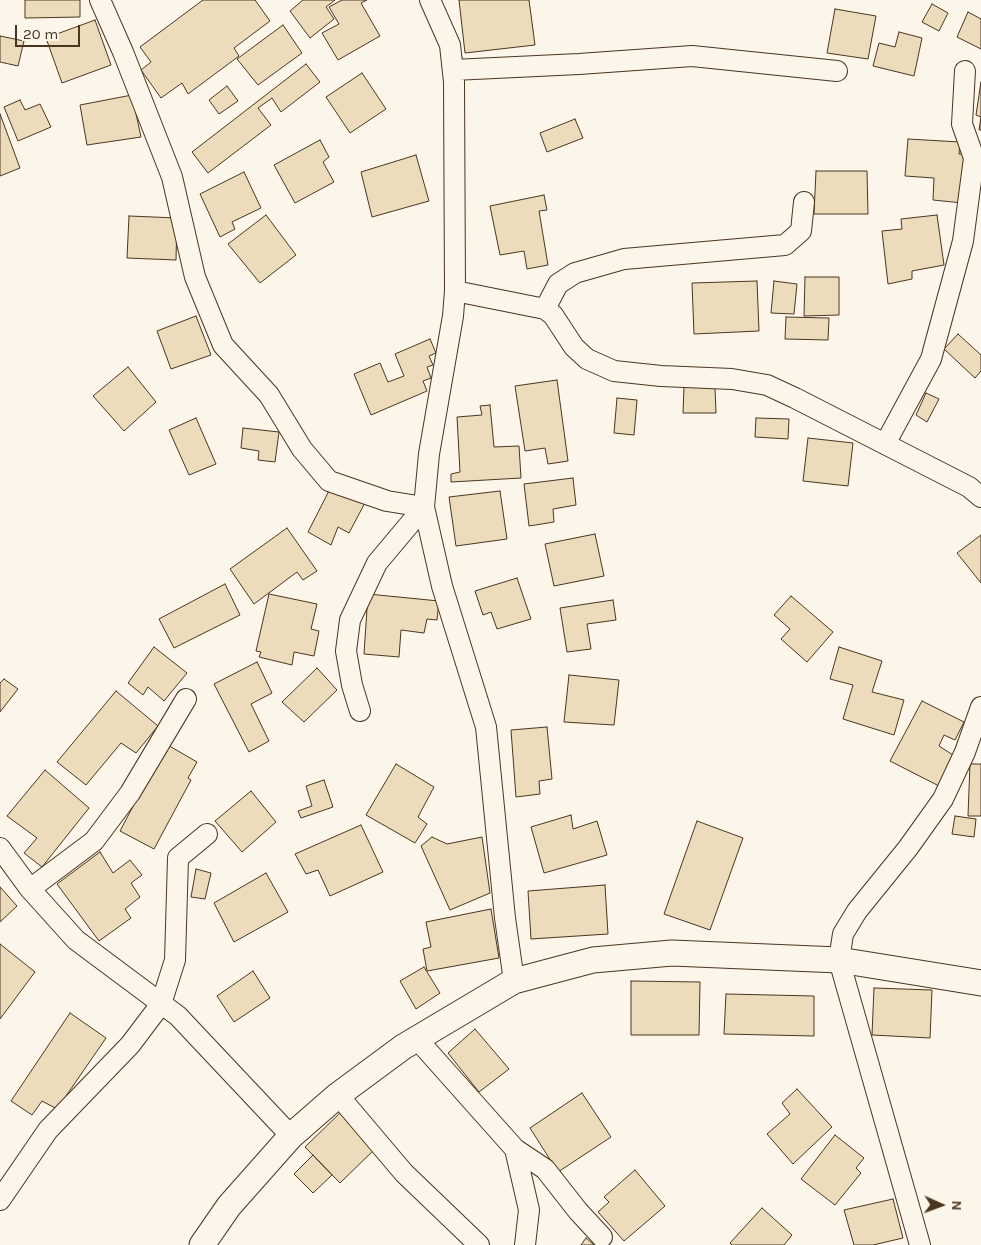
<!DOCTYPE html>
<html>
<head>
<meta charset="utf-8">
<style>
  body { margin:0 }
  #map { position:relative; width:981px; height:1245px; overflow:hidden; background:#fbf6e9; font-family:Karla,sans-serif }
  canvas { display:block }
  .north { position:absolute; left:916px; top:1180px; width:50px; height:50px; -webkit-text-stroke:4px #fbf6e9; paint-order:stroke; rotate:92deg; font-size:14px; font-weight:700; line-height:20px; text-align:center; color:#4a3520 }
  .north::after { content:''; display:block; margin:auto; width:18px; height:22px; background:#4a3520; clip-path:polygon(50% 0,100% 100%,50% 72%,0 100%) }
  .scale { position:absolute; left:15px; top:25px; width:65px; height:22px; box-sizing:border-box; border:2px solid #4a3520; border-top:0; padding-left:6px; font-size:15px; line-height:18px; white-space:nowrap; color:#4a3520; -webkit-text-stroke:4px #fbf6e9; paint-order:stroke }
</style>
</head>
<body>
<div id="map">
<canvas width="981" height="1245"></canvas>
<div class="north">N</div>
<div class="scale">20 m</div>
</div>
<script>
const context = document.querySelector('canvas').getContext('2d');
context.lineJoin = 'round';
function fillPath(path, color) {
  context.fillStyle = color;
  context.fill(path, 'evenodd');
}
function toPath(rows) {
  const path = new Path2D();
  for (const r of rows) {
    path.moveTo(r[0], r[1]);
    for (let i = 2; i < r.length; i += 2) path.lineTo(r[i], r[i + 1]);
  }
  return path;
}
function stroke(path, color, width, dash) {
  context.strokeStyle = color;
  context.lineWidth = width;
  context.lineCap = dash ? 'butt' : 'round';
  context.setLineDash(dash || []);
  context.stroke(path);
}
const building = toPath([
  [25,0,80,0,80,17,25,18,25,0],
  [203,0,255,0,270,21,234,48,239,56,188,94,182,83,161,98,141,70,151,62,140,47,203,0],
  [303,0,335,0,326,7,334,19,310,38,290,11,303,0],
  [342,0,367,0,361,3,380,36,338,60,322,33,339,24,329,7,342,0],
  [459,0,529,0,535,45,465,53,459,0],
  [932,4,948,13,939,31,922,22,932,4],
  [835,9,876,16,868,59,827,53,835,9],
  [968,12,981,19,981,49,957,37,968,12],
  [95,20,111,65,62,83,46,38,95,20],
  [283,25,302,53,258,85,237,59,283,25],
  [899,32,922,38,914,76,873,66,879,43,895,47,899,32],
  [0,36,24,41,18,66,0,62,0,36],
  [306,64,320,82,281,112,272,98,258,108,271,125,208,173,192,152,306,64],
  [362,73,386,109,350,133,326,97,362,73],
  [981,82,981,130,979,130,981,117,976,115,981,82],
  [227,86,238,101,219,114,209,100,227,86],
  [132,95,141,137,87,145,80,105,132,95],
  [20,100,25,110,40,104,51,127,18,141,4,107,20,100],
  [0,114,20,168,0,176,0,114],
  [575,119,583,138,547,152,540,133,575,119],
  [908,139,960,142,959,154,966,154,963,203,933,200,934,178,905,176,908,139],
  [320,140,329,157,323,162,334,182,295,203,274,165,320,140],
  [416,155,429,201,372,217,361,172,416,155],
  [816,171,867,171,868,214,814,214,816,171],
  [244,172,261,208,232,222,235,229,220,237,200,194,244,172],
  [544,195,547,210,539,211,548,265,527,269,524,251,500,255,490,206,544,195],
  [266,215,296,255,260,283,228,244,266,215],
  [937,215,944,265,912,271,912,279,888,284,882,231,902,229,901,219,937,215],
  [129,216,177,218,176,260,127,258,129,216],
  [805,277,839,277,839,315,804,316,805,277],
  [757,281,759,331,694,334,692,283,757,281],
  [774,281,797,284,794,314,771,313,774,281],
  [196,316,211,355,171,369,157,331,196,316],
  [786,317,829,318,828,340,785,339,786,317],
  [958,334,981,355,981,371,975,378,944,349,958,334],
  [430,339,436,353,429,356,433,365,427,367,431,378,423,381,427,391,371,415,354,374,380,363,388,382,404,376,395,354,430,339],
  [128,367,156,402,124,431,93,396,128,367],
  [557,380,568,461,548,464,545,448,525,451,515,386,557,380],
  [684,387,715,388,716,413,683,413,684,387],
  [926,393,939,399,927,422,916,415,926,393],
  [617,398,637,400,634,435,614,433,617,398],
  [490,405,494,447,519,446,521,478,451,482,451,474,460,472,457,417,482,415,480,406,490,405],
  [196,418,216,464,189,475,169,430,196,418],
  [756,418,789,419,788,439,755,437,756,418],
  [243,428,279,432,275,462,258,460,259,451,241,448,243,428],
  [808,438,853,443,848,486,803,481,808,438],
  [573,478,576,505,553,509,554,522,529,526,524,484,573,478],
  [333,483,367,499,349,533,338,527,331,545,308,532,333,483],
  [500,491,507,539,456,546,449,497,500,491],
  [287,528,317,571,303,580,297,572,254,604,230,569,287,528],
  [595,534,604,576,554,586,545,544,595,534],
  [981,535,981,583,957,553,981,535],
  [517,578,531,619,497,629,491,612,483,615,475,591,517,578],
  [225,584,240,615,174,648,159,619,225,584],
  [269,594,317,604,311,629,319,631,314,656,294,652,292,665,259,657,261,652,256,651,269,594],
  [368,594,439,601,437,620,427,619,424,633,401,630,399,657,364,654,368,594],
  [791,596,833,632,807,662,781,639,790,629,774,615,791,596],
  [613,600,616,620,587,624,591,649,567,652,560,608,613,600],
  [154,647,187,673,164,701,148,687,143,695,128,683,154,647],
  [839,647,882,661,872,692,904,700,894,735,843,719,853,685,830,679,839,647],
  [257,662,272,693,251,704,269,741,249,752,214,684,257,662],
  [317,668,337,690,304,722,282,702,317,668],
  [569,675,619,680,614,725,564,722,569,675],
  [4,679,18,689,0,712,0,683,4,679],
  [116,691,158,726,136,753,121,743,86,785,57,762,116,691],
  [922,701,964,722,955,740,944,735,939,746,953,755,939,786,890,761,922,701],
  [547,727,552,779,539,781,540,794,516,797,511,730,547,727],
  [166,744,197,762,188,778,191,780,154,849,120,831,166,744],
  [396,764,434,787,418,817,427,824,415,843,366,815,396,764],
  [970,764,981,764,981,816,968,816,970,764],
  [45,770,89,808,42,867,24,853,37,838,7,816,45,770],
  [324,780,333,807,301,818,298,811,312,806,306,786,324,780],
  [251,791,276,822,242,852,215,821,251,791],
  [571,815,573,829,597,821,607,855,544,873,531,827,571,815],
  [955,816,976,819,974,837,952,834,955,816],
  [697,821,743,838,710,930,664,914,697,821],
  [361,825,383,872,330,896,318,870,306,874,295,854,361,825],
  [432,837,447,844,482,837,490,893,450,910,421,846,432,837],
  [100,852,113,873,130,860,142,875,131,883,140,897,125,909,131,918,99,941,57,884,100,852],
  [196,869,211,873,205,899,191,897,196,869],
  [266,873,288,912,234,942,214,903,266,873],
  [605,885,608,934,531,939,528,891,605,885],
  [0,887,17,906,0,922,0,887],
  [491,909,499,958,427,971,423,949,431,947,426,922,491,909],
  [0,944,35,972,0,1019,0,944],
  [424,967,440,993,416,1009,400,981,424,967],
  [253,971,270,998,234,1022,217,996,253,971],
  [631,981,700,982,699,1035,631,1035,631,981],
  [874,988,932,990,930,1038,872,1035,874,988],
  [726,994,814,996,814,1036,724,1034,726,994],
  [70,1013,106,1038,57,1109,42,1101,32,1115,11,1101,70,1013],
  [475,1029,509,1069,479,1092,448,1053,475,1029],
  [797,1089,832,1127,793,1164,767,1134,790,1114,782,1103,797,1089],
  [582,1093,611,1137,558,1172,530,1128,582,1093],
  [342,1111,377,1147,340,1183,305,1147,342,1111],
  [835,1135,864,1158,856,1168,861,1173,835,1205,801,1179,835,1135],
  [313,1155,332,1175,313,1193,294,1174,313,1155],
  [635,1170,665,1206,624,1241,598,1212,609,1202,604,1197,635,1170],
  [893,1199,903,1238,873,1245,854,1245,844,1210,893,1199],
  [762,1208,792,1235,784,1245,732,1245,730,1243,762,1208],
  [586,1238,594,1245,581,1245,586,1238]
]);
fillPath(building, '#ecdcbc');
stroke(building, '#4a3520', 1);
const minor = toPath([
  [100,0,123,52,172,177,195,277,223,345,269,395,302,449,329,481,387,501,424,507],
  [430,0,450,45,454,82,455,291,453,316,429,454,424,507,442,586,486,727,505,918,514,981],
  [453,70,579,64,692,56,837,71],
  [455,291,545,309,553,315,574,347,587,359,614,371,661,376,732,379,767,385,795,398,969,487,981,497],
  [545,309,558,284,575,273,624,259,785,245,801,231,804,202],
  [885,444,931,359,963,241,974,158,962,124,965,71],
  [360,711,352,685,346,651,350,620,377,563,424,507],
  [0,848,30,889,76,940,178,1016,291,1136],
  [30,889,94,841,130,793,186,699],
  [417,1039,515,1149,545,1169,578,1211,602,1237],
  [338,1095,404,1173,479,1245],
  [515,1149,529,1210,525,1245],
  [0,1200,48,1130,130,1045,161,1004,175,960,178,858,207,834],
  [920,1245,839,960,843,934,857,911,908,848,943,799,965,752,981,707]
]);
const tertiary = toPath([
  [202,1245,229,1206,291,1136,338,1095,403,1047,514,981,593,960,672,953,839,960,981,983]
]);
stroke(minor, '#4a3520', 22);
stroke(tertiary, '#4a3520', 27);
stroke(minor, '#fbf6e9', 20);
stroke(tertiary, '#fbf6e9', 25);
</script>
</body>
</html>
